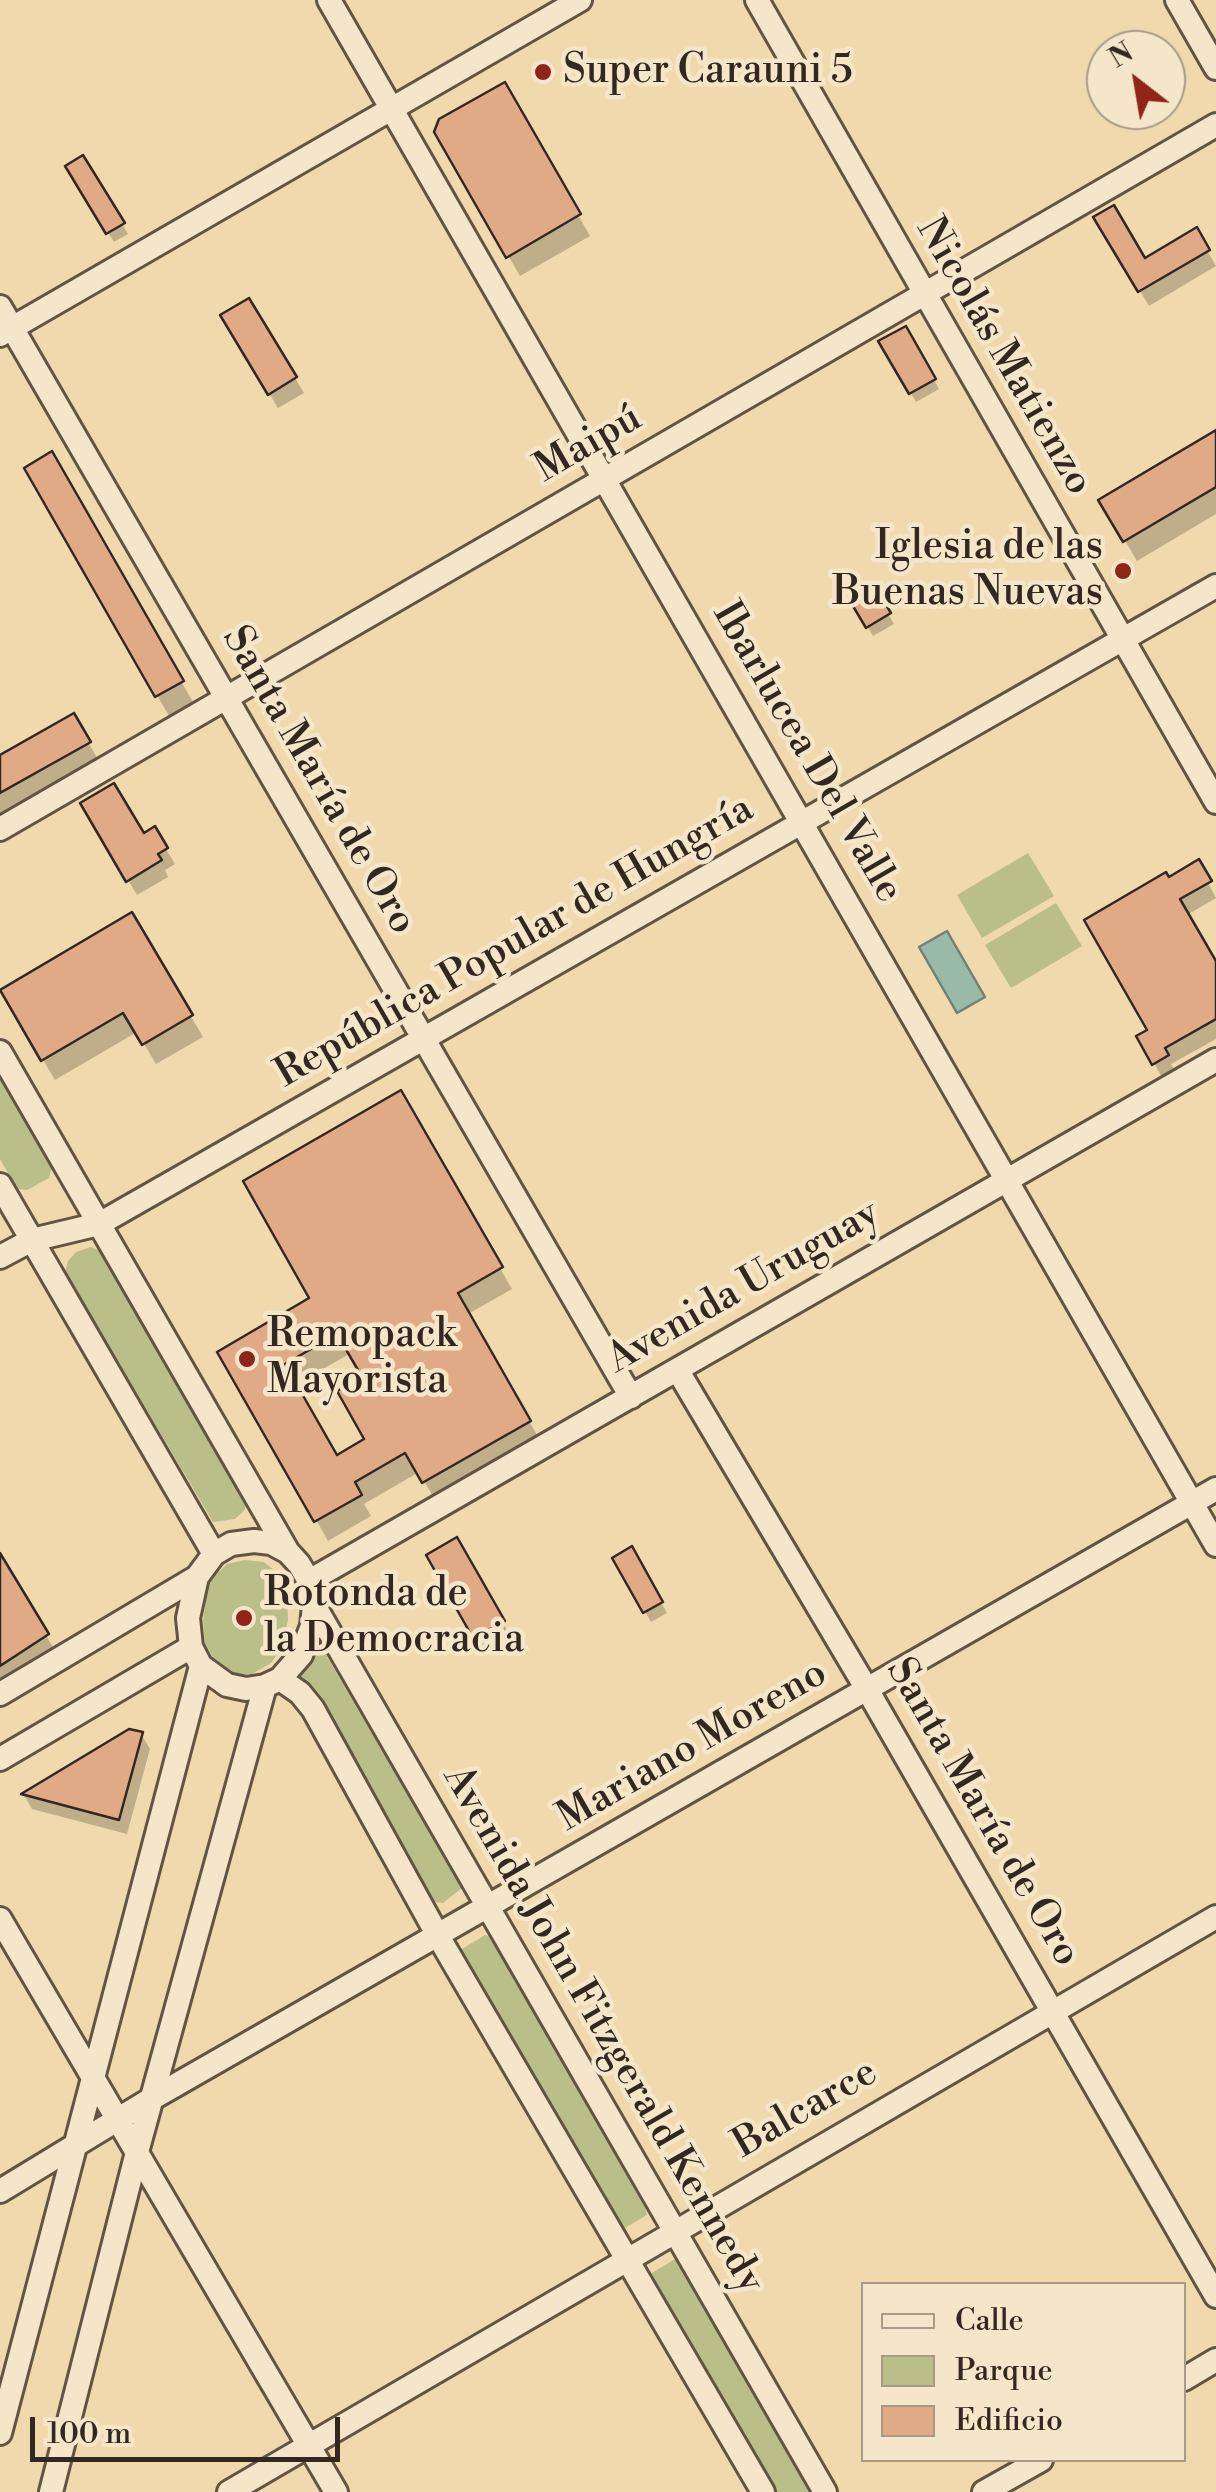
<!DOCTYPE html>
<html>
<head>
<meta charset="utf-8">
<style>
  body { margin:0 }
  #map { position:relative; width:1216px; height:2492px; overflow:hidden; background:#f0d9ad; font-family:"Libre Bodoni",serif }
  canvas { display:block }
  .legend { position:absolute; left:861px; top:2282px; width:325px; height:180px; box-sizing:border-box; background:#f5e6ca; border:2px solid #a79a86; margin:0; padding:12px 18px; list-style:none; font-size:30px; color:#332820 }
  .legend li { display:flex; align-items:center; gap:20px; height:50px }
  .legend b { width:50px; border:2px solid #a79a86 }
  .north { position:absolute; left:1086px; top:30px; width:100px; height:100px; box-sizing:border-box; background:#f5e6ca; border:2px solid #a79a86; border-radius:50%; rotate:329deg; font-size:28px; font-weight:700; line-height:40px; text-align:center; color:#332820 }
  .north::after { content:''; display:block; margin:auto; width:35px; height:45px; background:#8f2418; clip-path:polygon(50% 0,100% 100%,50% 72%,0 100%) }
  .scale { position:absolute; left:30px; top:2417px; width:310px; height:45px; box-sizing:border-box; border:5px solid #332820; border-top:0; padding-left:12px; font-size:30px; line-height:35px; white-space:nowrap; color:#332820; -webkit-text-stroke:8px #f5e6ca; paint-order:stroke }
</style>
</head>
<body>
<div id="map">
<canvas width="1216" height="2492"></canvas>
<ul class="legend">
<li><b style="height:12px;background:#f5e6ca"></b>Calle</li>
<li><b style="height:28px;background:#babf89"></b>Parque</li>
<li><b style="height:28px;background:#e1aa86"></b>Edificio</li>
</ul>
<div class="north">N</div>
<div class="scale">100 m</div>
</div>
<script>
const context = document.querySelector('canvas').getContext('2d');
context.lineJoin = 'round';
function fillPath(path, color) {
  context.fillStyle = color;
  context.fill(path, 'evenodd');
}
function toPath(rows) {
  const path = new Path2D();
  for (const r of rows) {
    path.moveTo(r[0], r[1]);
    for (let i = 2; i < r.length; i += 2) path.lineTo(r[i], r[i + 1]);
  }
  return path;
}
function stroke(path, color, width, dash) {
  context.strokeStyle = color;
  context.lineWidth = width;
  context.lineCap = dash ? 'butt' : 'round';
  context.setLineDash(dash || []);
  context.stroke(path);
}
function drawText(font, color, halo, rows, align = 'center') {
  context.font = font + ' "Libre Bodoni",serif';
  context.lineWidth = 9;
  context.setLineDash([]);
  context.textBaseline = 'middle';
  context.strokeStyle = halo;
  context.fillStyle = color;
  for (const [text, x, y, turn = 0] of rows) {
    context.save();
    context.translate(x, y);
    context.rotate((+turn || 0) * Math.PI / 180);
    context.textAlign = isNaN(turn) ? turn : align;
    if (halo) context.strokeText(text, 0, 0);
    context.fillText(text, 0, 0);
    context.restore();
  }
}
fillPath(toPath([
  [1028,853,1054,896,982,938,957,895],
  [1056,903,1082,946,1011,988,985,945],
  [0,1078,52,1167,49,1178,27,1190,17,1189,0,1159],
  [91,1247,102,1251,248,1500,244,1511,235,1519,213,1522,65,1272,68,1261,76,1252],
  [245,1560,264,1562,279,1574,287,1592,288,1620,282,1647,271,1663,252,1674,242,1674,230,1673,216,1663,205,1643,203,1620,208,1587,213,1577,227,1564],
  [319,1643,462,1888,443,1903,432,1902,299,1676,313,1645],
  [485,1935,492,1938,645,2208,647,2215,625,2228,617,2224,462,1957,462,1949],
  [675,2259,682,2263,813,2492,775,2492,652,2281,652,2273]
]), '#babf89');
const water = toPath([
  [947,931,985,997,957,1013,919,947,947,931]
]);
fillPath(water, '#9abaa8');
stroke(water, '#718072', 2.5);
fillPath(toPath([
  [504,85,590,236,520,276,437,132],
  [83,158,128,234,114,242,69,167],
  [1097,218,1144,261,1196,231,1216,266,1149,306],
  [249,301,304,393,278,408,223,316],
  [905,329,939,389,916,402,882,342],
  [1216,439,1216,514,1137,561,1102,501],
  [51,455,193,702,169,716,27,469],
  [874,590,894,624,873,636,853,602],
  [73,716,100,763,0,820,0,758],
  [83,804,143,836,154,829,175,864,165,870,168,877,137,895],
  [1198,863,1216,898,1187,915,1216,966,1216,1039,1171,1064,1175,1071,1163,1079,1139,1037,1150,1031,1168,880],
  [132,915,203,1037,156,1064,137,1032,55,1080,2,991],
  [400,1094,512,1289,468,1314,541,1442,436,1502,419,1472,364,1504,371,1516,328,1541,221,1352,313,1299],
  [351,1353,365,1378,368,1440,336,1458,295,1385],
  [456,1541,511,1637,484,1652,429,1556],
  [631,1550,667,1613,651,1622,615,1559],
  [5,1565,58,1656,0,1694,0,1568],
  [130,1731,141,1734,150,1749,127,1834,32,1809,24,1795]
]), '#0003');
const building = toPath([
  [505,82,581,214,506,258,434,132,439,119,505,82],
  [83,155,125,223,106,234,65,166,83,155],
  [1114,205,1145,258,1197,227,1210,250,1138,292,1093,217,1114,205],
  [249,298,297,377,268,395,220,315,249,298],
  [906,326,936,379,909,394,878,341,906,326],
  [1216,430,1216,487,1123,542,1098,500,1216,430],
  [52,451,184,681,155,697,24,468,52,451],
  [875,587,891,613,866,628,850,601,875,587],
  [74,713,91,742,0,793,0,755,74,713],
  [114,783,144,833,155,826,168,848,158,854,162,860,126,882,80,803,114,783],
  [1199,859,1212,881,1180,899,1216,961,1216,1019,1165,1048,1169,1055,1152,1065,1136,1036,1147,1030,1084,920,1166,872,1169,877,1199,859],
  [132,912,193,1015,142,1045,123,1013,41,1061,0,990,132,912],
  [401,1090,503,1267,458,1293,531,1421,422,1483,405,1453,355,1482,362,1495,314,1522,217,1352,309,1298,243,1181,401,1090],
  [337,1334,362,1377,337,1391,364,1439,337,1455,285,1364,337,1334],
  [457,1537,505,1621,473,1638,426,1555,457,1537],
  [632,1546,663,1602,643,1613,612,1558,632,1546],
  [0,1553,49,1634,0,1666,0,1553],
  [129,1729,143,1732,119,1820,21,1794,129,1729]
]);
fillPath(building, '#e1aa86');
stroke(building, '#332820', 2.5);
const minor = toPath([
  [329,0,1216,1545],
  [757,0,1216,802],
  [1177,0,1216,68],
  [0,307,631,1397],
  [0,335,580,0],
  [0,829,1216,125],
  [0,1052,288,1552],
  [0,1185,214,1554],
  [0,1257,32,1240,99,1224,1216,586],
  [678,1371,868,1691,1216,2296],
  [254,1541,271,1543,288,1552,299,1564,309,1581,314,1605,312,1626,301,1655,280,1679,265,1686,246,1689,227,1685,201,1666,191,1647,188,1618,197,1577,214,1554,231,1544,254,1541],
  [309,1581,1216,1060],
  [314,1605,825,2492],
  [280,1679,300,1693,313,1709,438,1936,763,2492],
  [0,1694,197,1577],
  [0,1759,191,1647],
  [0,1919,336,2492],
  [0,2191,153,2098,1216,1489],
  [1184,2379,1216,2360],
  [0,2433,201,1666],
  [51,2492,137,2152,265,1686],
  [229,2492,1216,1917],
  [984,2492,1041,2460]
]);
stroke(minor, '#625443', 28);
stroke(minor, '#f5e6ca', 22);
for (const [x, y, r, color] of [
  [543,72,10,"#8f2418"],
  [1123,571,10,"#8f2418"],
  [247,1359,10,"#8f2418"],
  [244,1618,10,"#8f2418"]
]) {
  const dot = new Path2D();
  dot.arc(x, y, r, 0, 2 * Math.PI);
  context.fillStyle = color;
  context.fill(dot);
  stroke(dot, '#f5e6ca', 4);
}
drawText('40px', '#332820', '#f5e6ca', [
  ["Super Carauni 5",563,72],
  ["Iglesia de las",1103,548,"right"],
  ["Buenas Nuevas",1103,594,"right"],
  ["Remopack",267,1336],
  ["Mayorista",267,1382],
  ["Rotonda de",264,1595],
  ["la Democracia",264,1641]
], 'left');
drawText('40px', '#332820', '#f5e6ca', [
  ["Nicolás Matienzo",1003,357,60],
  ["Maipú",589,445,-30],
  ["Ibarlucea Del Valle",806,753,60],
  ["Santa María de Oro",318,781,60],
  ["República Popular de Hungría",515,943,-30],
  ["Avenida Uruguay",744,1288,-30],
  ["Mariano Moreno",693,1747,-30],
  ["Santa María de Oro",982,1813,60],
  ["Avenida John Fitzgerald Kennedy",602,2030,60],
  ["Balcarce",806,2110,-30]
]);
</script>
</body>
</html>
